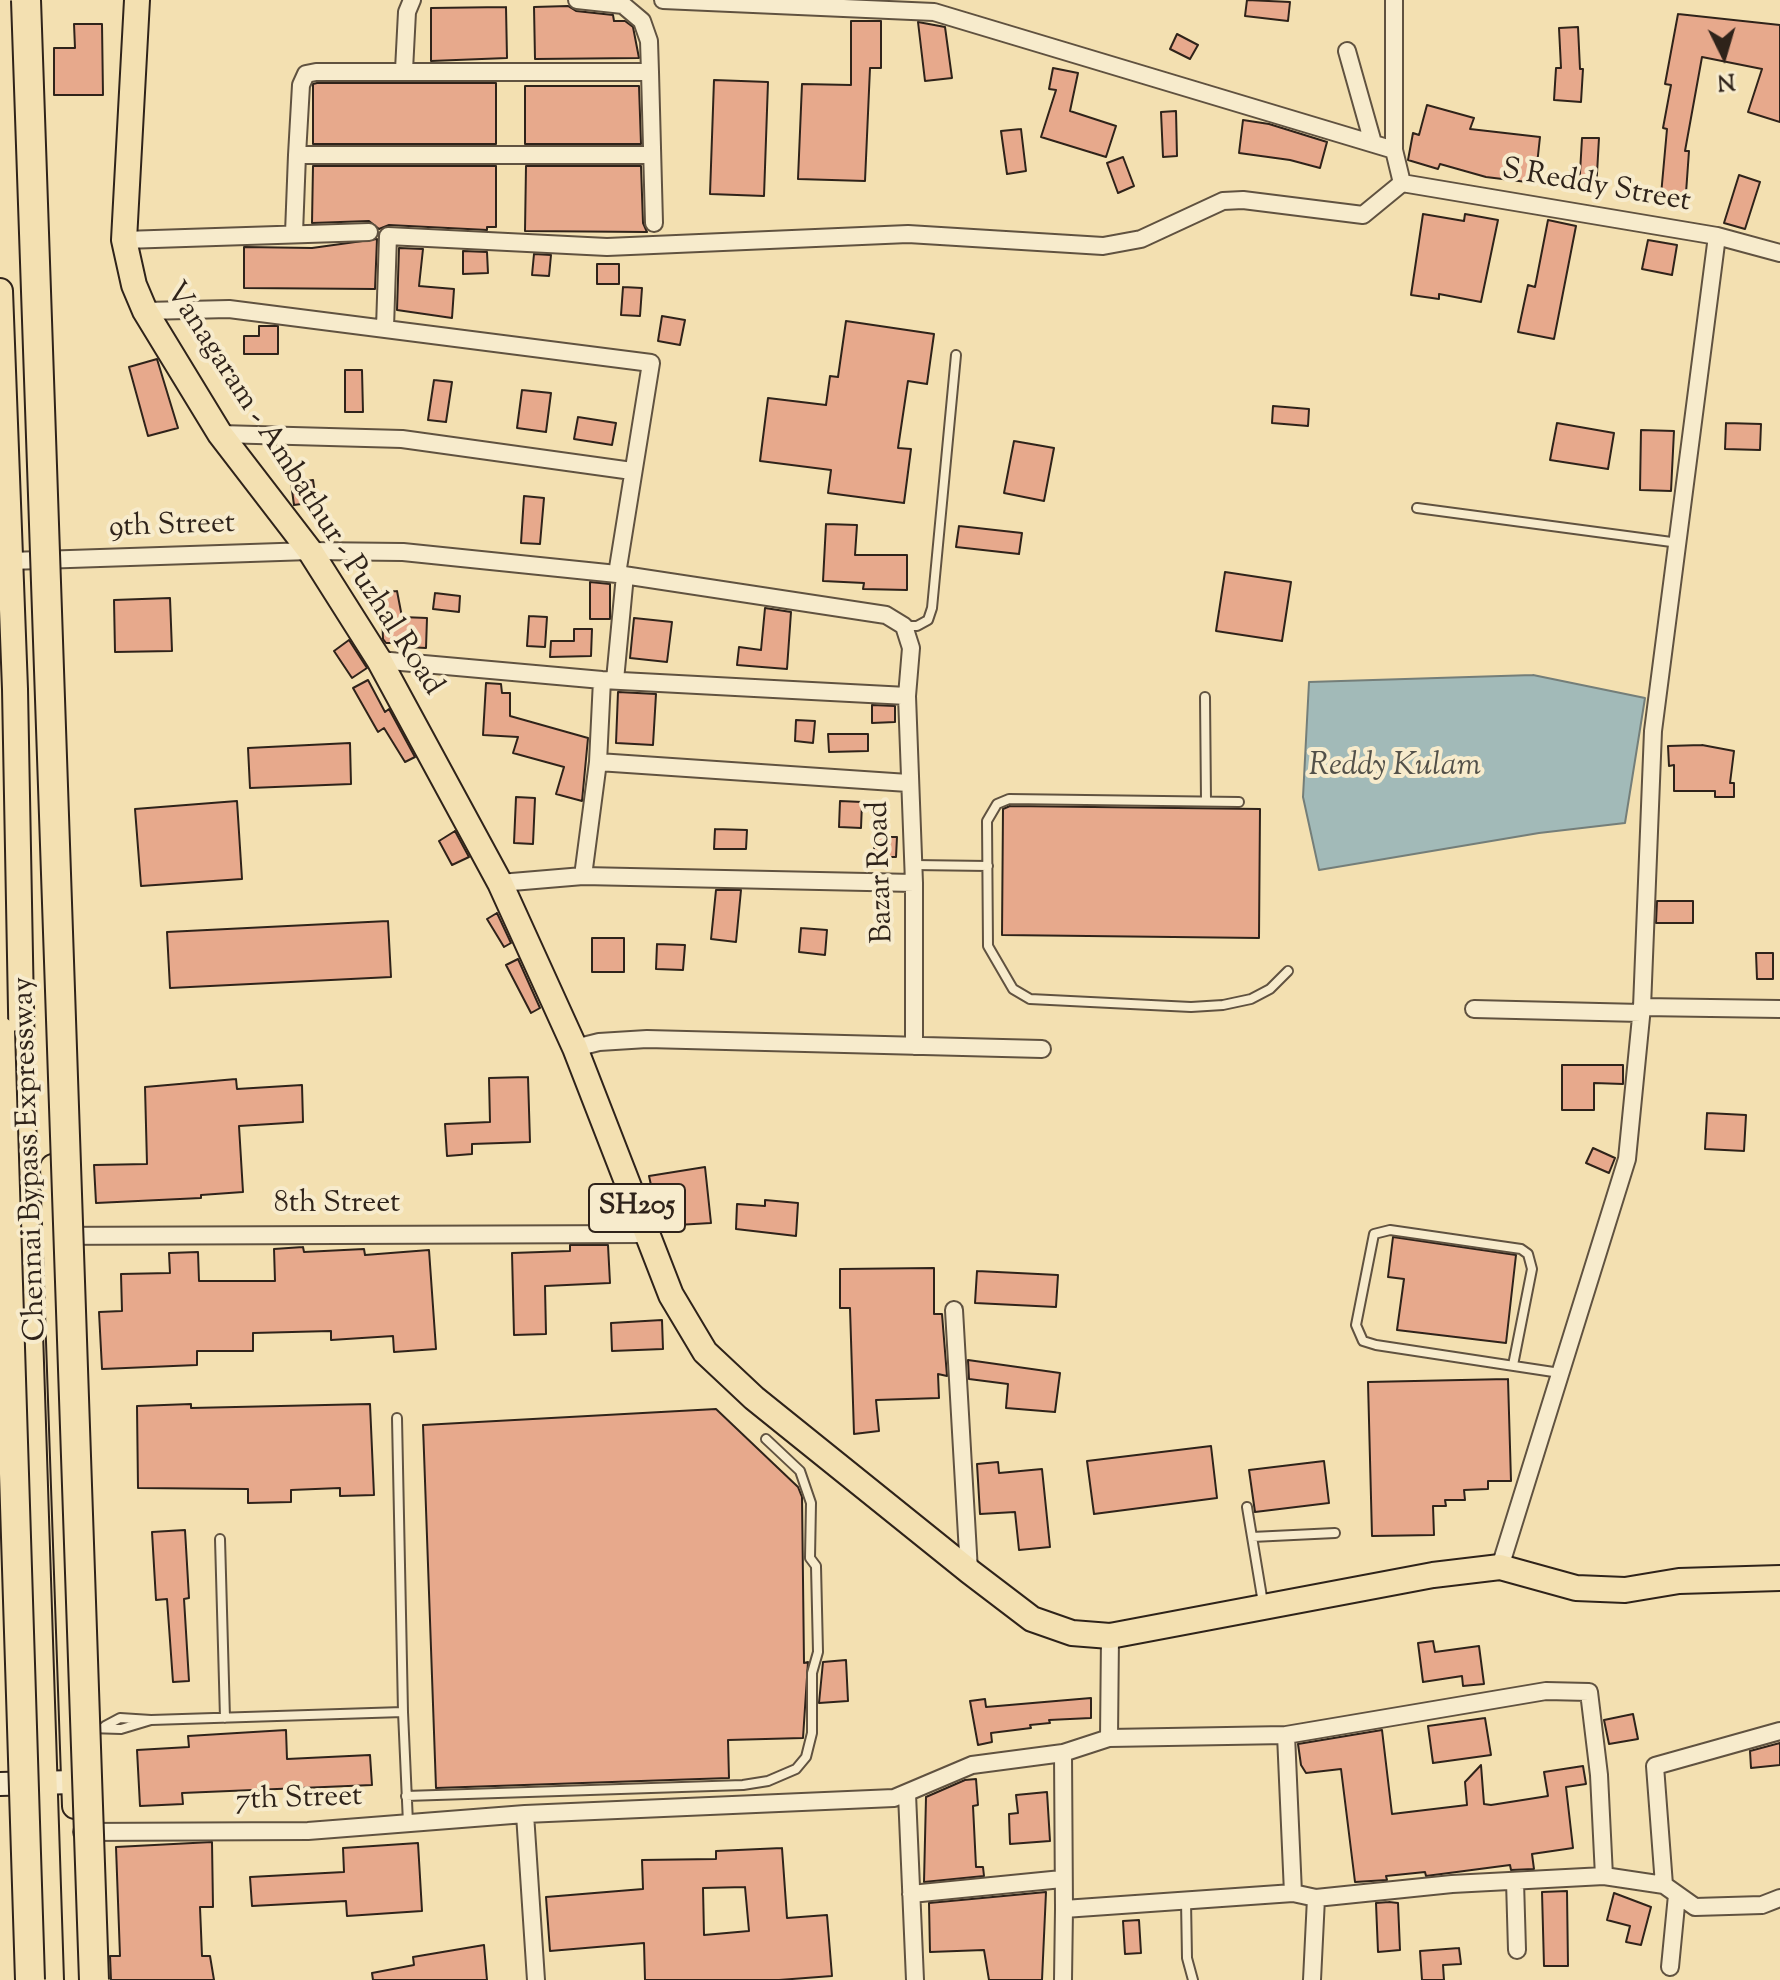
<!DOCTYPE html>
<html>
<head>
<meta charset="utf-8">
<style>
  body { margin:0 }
  #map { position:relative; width:1780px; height:1980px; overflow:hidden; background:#f3e0b1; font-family:"Sorts Mill Goudy",serif }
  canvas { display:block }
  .north { position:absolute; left:1684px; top:16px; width:80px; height:80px; -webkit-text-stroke:6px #f7ebcc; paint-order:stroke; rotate:175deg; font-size:22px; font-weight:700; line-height:32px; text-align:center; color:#2f231a }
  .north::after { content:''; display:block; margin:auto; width:28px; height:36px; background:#2f231a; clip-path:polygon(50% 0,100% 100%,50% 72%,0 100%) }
</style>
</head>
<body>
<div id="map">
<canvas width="1780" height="1980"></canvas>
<div class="north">N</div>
</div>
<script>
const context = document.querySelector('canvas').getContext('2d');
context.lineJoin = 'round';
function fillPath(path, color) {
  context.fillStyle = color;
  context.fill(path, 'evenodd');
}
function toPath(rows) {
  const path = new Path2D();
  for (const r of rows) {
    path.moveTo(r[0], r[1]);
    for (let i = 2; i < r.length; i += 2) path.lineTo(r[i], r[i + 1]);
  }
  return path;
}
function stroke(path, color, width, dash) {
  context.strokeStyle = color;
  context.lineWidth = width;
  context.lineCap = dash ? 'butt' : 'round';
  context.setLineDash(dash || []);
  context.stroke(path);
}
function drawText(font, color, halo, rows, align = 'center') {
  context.font = font + ' "Sorts Mill Goudy",serif';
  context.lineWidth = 8;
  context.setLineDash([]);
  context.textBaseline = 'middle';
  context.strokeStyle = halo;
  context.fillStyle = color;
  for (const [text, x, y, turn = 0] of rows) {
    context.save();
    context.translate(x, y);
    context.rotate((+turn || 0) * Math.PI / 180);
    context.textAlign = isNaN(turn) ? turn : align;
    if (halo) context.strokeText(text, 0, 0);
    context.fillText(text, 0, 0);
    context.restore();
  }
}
const water = toPath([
  [1533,675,1645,698,1625,823,1539,833,1319,870,1303,797,1309,682,1533,675]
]);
fillPath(water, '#a2bab8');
stroke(water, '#747e79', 2);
const building = toPath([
  [1247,0,1290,2,1288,21,1245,16,1247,0],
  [568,6,576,11,613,15,614,21,625,21,633,27,639,58,535,59,534,7,568,6],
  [506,7,507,58,431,61,431,8,506,7],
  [1678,14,1780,25,1780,122,1748,112,1762,69,1702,57,1685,151,1689,151,1685,207,1660,206,1667,129,1663,128,1671,85,1665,84,1678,14],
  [851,21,881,21,881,68,870,68,865,181,798,179,802,84,851,85,851,21],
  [918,22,945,27,952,78,925,81,918,22],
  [74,24,102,24,103,95,54,95,54,48,75,48,74,24],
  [1578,27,1580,69,1583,69,1581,102,1554,100,1556,68,1561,68,1559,28,1578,27],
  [1177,34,1198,45,1190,59,1170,49,1177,34],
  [1053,68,1078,73,1070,111,1116,126,1106,157,1041,137,1056,90,1049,89,1053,68],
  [714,80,768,82,764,196,710,194,714,80],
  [317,83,496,83,496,144,313,144,313,84,317,83],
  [525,86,639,86,641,144,525,144,525,86],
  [1427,105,1474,118,1470,129,1540,137,1535,183,1486,177,1440,164,1438,169,1408,160,1413,133,1419,135,1427,105],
  [1176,111,1177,156,1163,157,1161,112,1176,111],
  [1243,120,1269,124,1327,142,1320,168,1290,160,1239,153,1243,120],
  [1021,129,1026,171,1007,174,1001,131,1021,129],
  [1582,138,1599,138,1596,191,1579,190,1582,138],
  [1123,157,1134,186,1118,193,1107,163,1123,157],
  [313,166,496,166,496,227,487,227,487,230,389,225,379,229,369,221,312,223,313,166],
  [526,166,641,166,643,223,647,232,525,231,526,166],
  [1739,175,1760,182,1745,229,1724,223,1739,175],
  [1423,214,1464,221,1465,214,1498,220,1481,302,1439,294,1439,299,1411,295,1423,214],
  [1548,220,1576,226,1554,339,1518,332,1528,285,1535,287,1548,220],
  [377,239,375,289,244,288,244,247,312,248,377,239],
  [1648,240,1677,245,1672,275,1642,269,1648,240],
  [399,248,423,249,419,286,454,289,452,318,397,310,399,248],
  [463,251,487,252,488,273,463,274,463,251],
  [534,254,551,255,549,276,532,275,534,254],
  [597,264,619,264,619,284,597,284,597,264],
  [623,287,642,288,640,316,621,315,623,287],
  [662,316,685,320,680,345,658,341,662,316],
  [846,321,934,334,927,384,908,381,898,448,911,449,904,503,828,493,831,470,760,461,768,398,826,405,830,376,838,377,846,321],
  [259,326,278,326,278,354,244,354,244,336,259,336,259,326],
  [157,359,178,428,148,436,129,367,157,359],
  [345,370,362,370,363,412,345,412,345,370],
  [434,380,452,382,446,422,428,420,434,380],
  [522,390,551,393,546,432,517,428,522,390],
  [1273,406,1309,409,1308,426,1272,423,1273,406],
  [578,417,616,423,612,445,574,439,578,417],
  [1557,423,1614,433,1608,469,1550,460,1557,423],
  [1726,423,1761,424,1760,450,1725,449,1726,423],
  [1641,430,1674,431,1671,491,1640,490,1641,430],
  [1014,441,1054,448,1044,501,1004,493,1014,441],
  [313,480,316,502,294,505,291,483,313,480],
  [524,496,544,498,540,544,521,543,524,496],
  [826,524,857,525,855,555,907,555,907,590,863,589,864,583,823,581,826,524],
  [959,526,1022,533,1019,554,956,547,959,526],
  [1225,572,1291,582,1282,641,1216,631,1225,572],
  [590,582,610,584,610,619,590,619,590,582],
  [397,591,402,617,427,618,426,648,406,647,406,643,386,643,383,639,382,611,377,611,376,592,397,591],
  [435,593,460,596,459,612,433,609,435,593],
  [170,598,172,651,115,652,114,600,170,598],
  [765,608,791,612,787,669,737,665,739,647,761,650,765,608],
  [529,616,547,617,545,647,527,646,529,616],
  [634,618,672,622,667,662,630,658,634,618],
  [574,629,592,629,591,656,550,657,551,641,574,641,574,629],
  [349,640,367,668,352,678,334,651,349,640],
  [368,680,385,712,389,709,415,757,405,762,384,728,378,732,353,688,368,680],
  [486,683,501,684,502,693,510,693,510,716,588,738,582,801,556,794,564,767,513,753,518,737,483,735,486,683],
  [618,692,656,694,653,745,616,743,618,692],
  [872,705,895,706,895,722,872,723,872,705],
  [796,720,815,721,813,743,795,741,796,720],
  [828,734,868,734,868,751,829,752,828,734],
  [350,743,351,784,250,788,248,748,350,743],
  [1702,745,1734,751,1730,783,1734,783,1734,797,1715,797,1715,791,1674,791,1674,765,1669,766,1668,746,1702,745],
  [516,797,535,798,533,844,514,843,516,797],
  [237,801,242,879,141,886,135,809,237,801],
  [840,801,862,802,861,828,839,827,840,801],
  [1010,806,1260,809,1259,938,1002,935,1003,809,1010,806],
  [715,829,747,830,746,849,714,849,715,829],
  [455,831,469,857,452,865,439,841,455,831],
  [874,837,897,837,896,857,874,857,874,837],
  [716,890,741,890,736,942,711,939,716,890],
  [1657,901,1693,901,1693,923,1656,923,1657,901],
  [497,913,511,943,504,947,487,919,497,913],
  [388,921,391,977,170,988,167,932,388,921],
  [801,928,827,930,825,955,799,952,801,928],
  [592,938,624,938,624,972,592,972,592,938],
  [657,944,685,945,683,970,656,969,657,944],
  [1756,953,1773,953,1773,979,1757,979,1756,953],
  [518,959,540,1008,531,1013,506,965,518,959],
  [1562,1065,1623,1065,1623,1084,1594,1083,1594,1110,1562,1110,1562,1065],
  [528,1077,530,1142,472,1144,472,1154,447,1156,445,1124,490,1122,489,1078,528,1077],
  [236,1079,237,1089,302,1085,303,1122,239,1126,243,1192,201,1195,201,1198,96,1203,94,1165,147,1164,145,1087,236,1079],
  [1707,1113,1746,1115,1744,1151,1705,1149,1707,1113],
  [1593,1148,1615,1158,1609,1173,1586,1163,1593,1148],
  [705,1167,711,1223,660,1226,649,1176,705,1167],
  [765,1200,798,1203,796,1236,736,1229,737,1204,765,1206,765,1200],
  [1393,1237,1516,1255,1506,1343,1397,1330,1404,1279,1388,1277,1393,1237],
  [570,1245,608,1245,610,1283,545,1286,546,1334,514,1335,512,1253,570,1251,570,1245],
  [303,1247,304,1252,364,1249,365,1255,429,1250,436,1349,394,1352,393,1336,331,1340,331,1331,253,1333,253,1351,197,1351,197,1365,102,1369,99,1312,122,1311,121,1274,170,1273,169,1253,198,1252,199,1281,275,1281,274,1249,303,1247],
  [934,1268,934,1314,942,1314,947,1376,938,1374,939,1398,876,1400,879,1431,854,1434,850,1308,840,1308,840,1269,934,1268],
  [977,1271,1058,1275,1056,1307,975,1303,977,1271],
  [662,1320,663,1349,612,1351,611,1323,662,1320],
  [968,1360,1060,1373,1055,1412,1006,1408,1008,1384,969,1379,968,1360],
  [1508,1379,1511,1481,1488,1481,1488,1489,1464,1490,1465,1500,1445,1500,1446,1506,1433,1506,1434,1535,1372,1536,1368,1382,1508,1379],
  [191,1404,191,1408,370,1404,374,1495,340,1496,340,1488,291,1490,291,1502,248,1503,248,1489,138,1488,137,1406,191,1404],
  [716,1409,798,1487,802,1497,804,1663,808,1662,803,1738,728,1740,729,1778,436,1788,423,1425,716,1409],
  [1211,1446,1217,1498,1094,1514,1087,1461,1211,1446],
  [1324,1461,1329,1503,1255,1512,1249,1470,1324,1461],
  [998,1462,999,1473,1042,1469,1050,1547,1019,1550,1015,1512,980,1514,977,1464,998,1462],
  [185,1530,189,1598,184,1599,189,1681,173,1682,167,1599,156,1600,152,1532,185,1530],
  [1433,1641,1435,1652,1479,1646,1484,1684,1463,1686,1462,1676,1423,1682,1418,1643,1433,1641],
  [846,1660,848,1701,819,1703,823,1662,846,1660],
  [1091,1698,1091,1718,1049,1720,1050,1723,1030,1725,1031,1728,991,1733,992,1742,978,1745,970,1701,985,1699,986,1707,1091,1698],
  [1633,1714,1638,1739,1609,1744,1604,1720,1633,1714],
  [1485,1718,1491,1755,1433,1763,1428,1726,1485,1718],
  [286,1730,287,1759,370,1755,372,1785,182,1793,183,1804,140,1806,137,1750,189,1747,188,1736,286,1730],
  [1382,1730,1392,1814,1467,1805,1465,1782,1481,1765,1484,1804,1491,1805,1548,1796,1544,1772,1583,1766,1586,1784,1566,1787,1573,1848,1532,1854,1534,1869,1511,1870,1510,1865,1426,1876,1425,1872,1386,1876,1387,1880,1355,1882,1341,1769,1306,1773,1301,1765,1298,1744,1382,1730],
  [1780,1743,1780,1765,1751,1768,1750,1751,1780,1743],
  [976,1779,978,1805,973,1806,976,1867,983,1867,984,1876,924,1882,926,1797,965,1780,976,1779],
  [1047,1792,1050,1841,1010,1844,1009,1814,1018,1813,1016,1795,1047,1792],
  [212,1842,213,1907,200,1907,202,1956,210,1956,214,1980,111,1980,110,1956,120,1956,116,1847,212,1842],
  [418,1843,422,1911,347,1916,346,1901,252,1906,250,1877,344,1872,343,1848,418,1843],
  [782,1848,787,1918,827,1915,832,1976,779,1980,645,1980,644,1943,550,1951,546,1897,643,1889,642,1860,716,1859,716,1851,782,1848],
  [745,1887,749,1931,704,1935,703,1888,745,1887],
  [1567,1891,1568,1966,1544,1966,1542,1892,1567,1891],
  [1046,1892,1042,1980,989,1980,984,1950,930,1952,929,1903,1046,1892],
  [1614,1893,1651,1907,1641,1945,1626,1942,1630,1926,1607,1920,1614,1893],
  [1389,1902,1398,1903,1400,1950,1378,1952,1376,1903,1389,1902],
  [1139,1920,1141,1953,1125,1954,1123,1921,1139,1920],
  [484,1945,487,1980,373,1980,372,1973,414,1965,413,1957,484,1945],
  [1459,1948,1461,1964,1443,1965,1444,1980,1422,1980,1420,1951,1459,1948]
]);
fillPath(building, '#e7a98c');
stroke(building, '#2f231a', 2);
const lane = toPath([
  [1417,508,1679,543],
  [904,626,917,626,928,620,932,608,956,355],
  [1205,697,1206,801],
  [1239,802,1009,799,997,804,987,821,988,946,1013,989,1030,999,1191,1007,1223,1005,1251,999,1270,989,1288,971],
  [914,865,988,866],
  [1513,1365,1532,1269,1528,1254,1521,1249,1390,1230,1374,1234,1356,1325,1363,1341,1376,1345,1560,1373],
  [397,1418,403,1712],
  [1247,1507,1263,1603],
  [1252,1537,1335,1533],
  [220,1539,225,1718],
  [151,1720,403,1712,408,1823],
  [89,1728,121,1729,151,1720,120,1718,105,1726],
  [406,1796,743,1785,768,1781,796,1769,806,1757,812,1733,812,1673,818,1652,816,1566,810,1558,811,1503,800,1471,766,1439],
  [1186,1901,1187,1958,1193,1980]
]);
const street = toPath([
  [577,0,623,5,642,21,649,41,650,72],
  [663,0,934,12,1394,150],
  [1394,0,1394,150,1402,183],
  [1347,51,1373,143],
  [404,70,407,12,412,0],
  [297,155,301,85,306,74,316,72,650,72,654,223],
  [1402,183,1717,236,1780,253],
  [294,233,297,155,650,155],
  [124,240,369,232],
  [145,311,229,309,651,363,617,574],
  [385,328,388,236,607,247,908,234,1103,246,1141,239,1223,201,1243,200,1363,215,1402,183],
  [220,434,402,439,632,471],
  [10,561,310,551,403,552,617,574,886,615,904,626,911,648,907,696,914,883,914,1046],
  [379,660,602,680,907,696],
  [615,680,625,575],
  [598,762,908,783],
  [583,876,598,762,602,680],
  [500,883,583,876,914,883],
  [1642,1007,1780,1009],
  [1474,1009,1641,1013],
  [575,1048,599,1042,647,1039,1042,1049],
  [27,1236,647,1234],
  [954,1310,969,1571],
  [1500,1567,1627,1159,1642,1007,1653,731,1717,236],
  [1110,1636,1109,1738,1063,1753,1064,1909,1293,1893,1316,1898,1452,1884,1604,1876,1664,1885,1695,1907,1762,1905,1780,1898],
  [1286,1735,1546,1691,1589,1692,1599,1775,1604,1876],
  [1109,1738,1286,1735,1293,1893],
  [907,1794,915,1980],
  [525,1814,536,1980],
  [82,1832,308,1831,525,1814,894,1798,972,1765,1063,1753],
  [1515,1881,1517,1950],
  [1664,1885,1655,1766,1780,1731],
  [911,1894,1062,1879],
  [1670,1967,1677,1895],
  [1063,1980,1064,1909],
  [1312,1980,1316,1898]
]);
const secondary = toPath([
  [0,1784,73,1782]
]);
const primary = toPath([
  [137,0,124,240,134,285,145,311,220,434,310,551,379,660,500,883,575,1048,671,1295,705,1352,754,1398,969,1571,1032,1619,1072,1633,1110,1636,1433,1575,1500,1567,1576,1588,1625,1590,1679,1581,1780,1578],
  [0,291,15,689,23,1116,51,1980],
  [53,1167,75,1806]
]);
stroke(lane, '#605240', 12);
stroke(street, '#605240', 20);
stroke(secondary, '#2f231a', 26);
stroke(primary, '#2f231a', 28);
stroke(lane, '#f7ebcc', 8);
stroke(street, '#f7ebcc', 16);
stroke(secondary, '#f7ebcc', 22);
stroke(primary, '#f3e0b1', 24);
const highwayBridge = toPath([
  [26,0,94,1980],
  [0,1031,30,1980]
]);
stroke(highwayBridge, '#2f231a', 32, []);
stroke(highwayBridge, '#f3e0b1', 28);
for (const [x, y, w] of [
  [637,1208,96]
]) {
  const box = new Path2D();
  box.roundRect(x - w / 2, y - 24, w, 48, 6);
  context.fillStyle = '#f7ebcc';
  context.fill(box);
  stroke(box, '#2f231a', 2);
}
drawText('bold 28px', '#2f231a', null, [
  ["SH205",637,1208]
]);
drawText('30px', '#2f231a', '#f7ebcc', [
  ["S Reddy Street",1596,188,10],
  ["Vanagaram - Ambathur - Puzhal Road",302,490,57],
  ["9th Street",172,528,-2],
  ["Bazar Road",883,872,-92],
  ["Chennai Bypass Expressway",32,1159,-92],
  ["8th Street",337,1206],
  ["7th Street",299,1801,-2]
]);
drawText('italic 32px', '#525049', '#f7ebcc', [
  ["Reddy Kulam",1395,769]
]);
</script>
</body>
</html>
